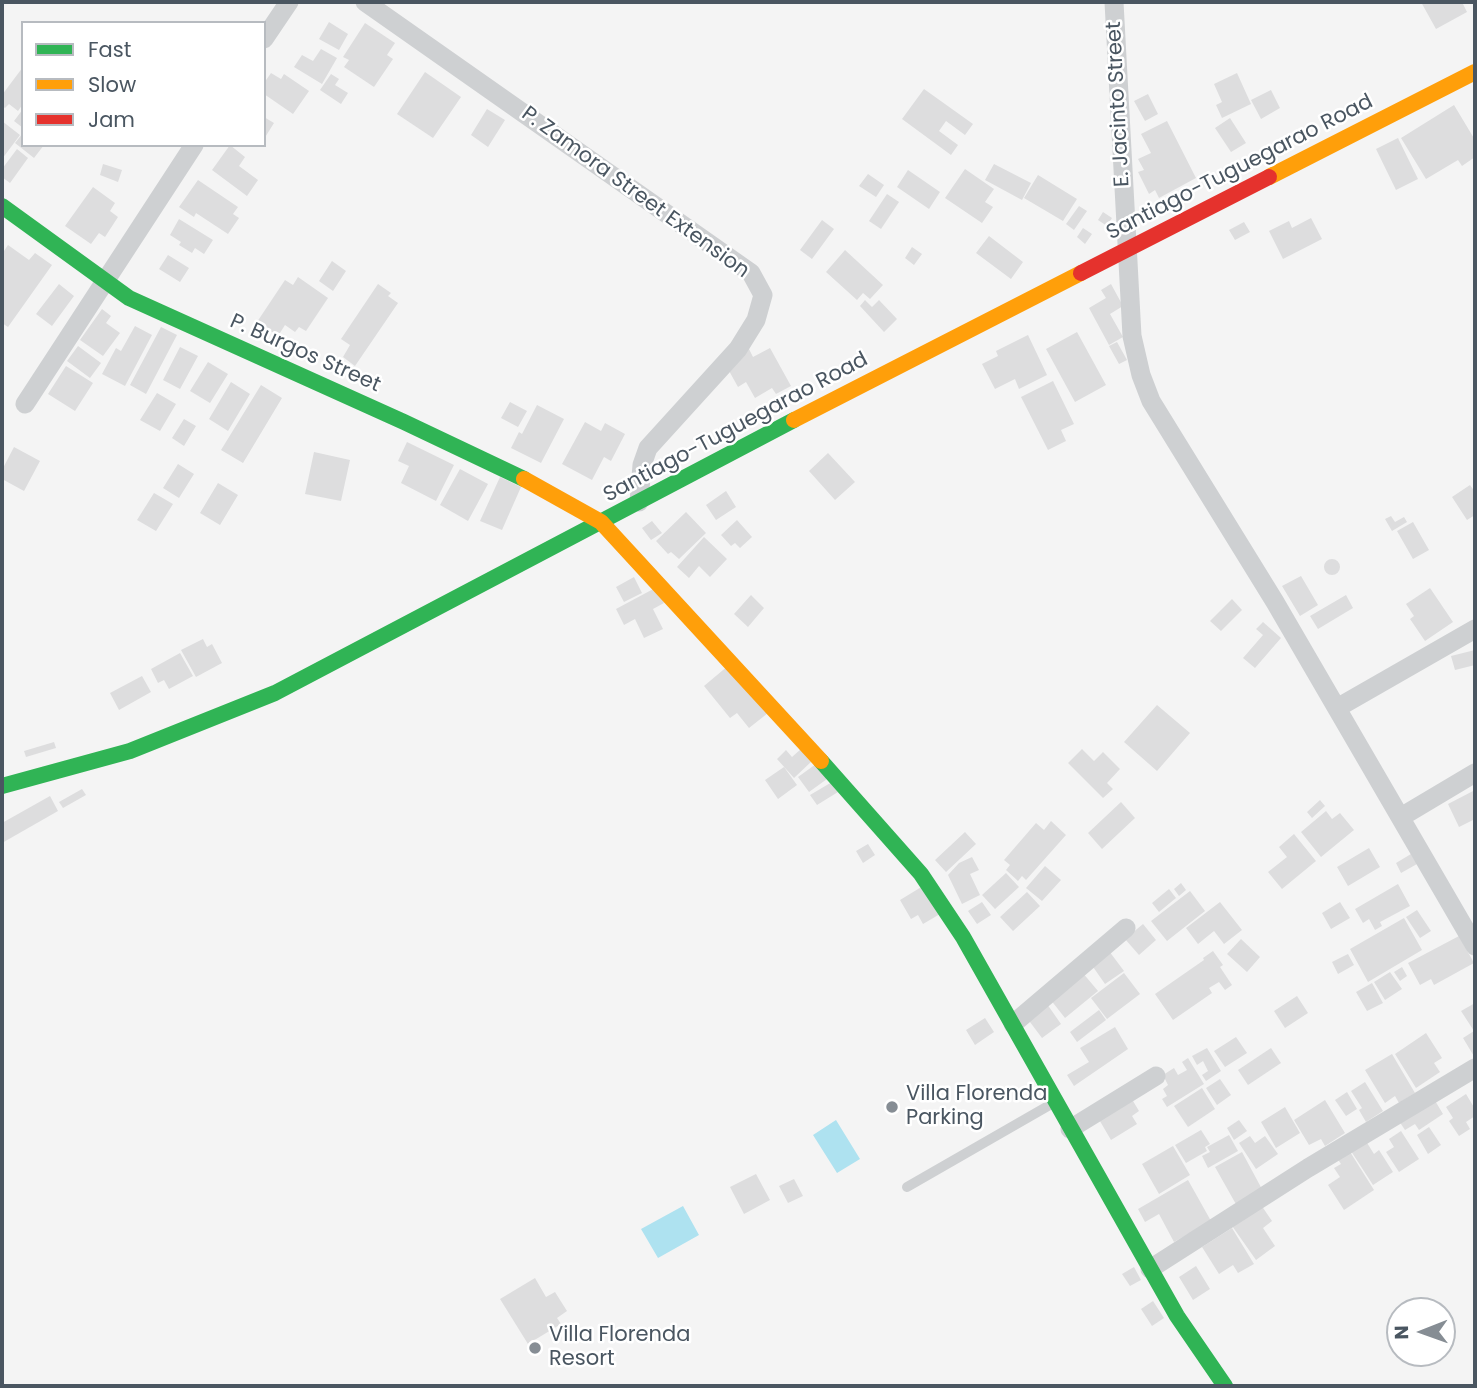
<!DOCTYPE html>
<html>
<head>
<meta charset="utf-8">
<style>
  body { margin:0 }
  #map { position:relative; width:1477px; height:1388px; overflow:hidden; background:#f4f4f4; font-family:Poppins,sans-serif }
  canvas { display:block }
  .frame { position:absolute; inset:0; border:4px solid #4a5661; pointer-events:none }
  .legend { position:absolute; left:21px; top:21px; width:245px; height:126px; box-sizing:border-box; background:#fff; border:2px solid #b7bbc0; margin:0; padding:9px 12px; list-style:none; font-size:21px; color:#4a5661 }
  .legend li { display:flex; align-items:center; gap:14px; height:35px }
  .legend b { width:35px; border:2px solid #b7bbc0 }
  .north { position:absolute; left:1386px; top:1297px; width:70px; height:70px; box-sizing:border-box; background:#fff; border:2px solid #b7bbc0; border-radius:50%; rotate:269deg; font-size:19px; font-weight:700; line-height:28px; text-align:center; color:#4a5661 }
  .north::after { content:''; display:block; margin:auto; width:24px; height:32px; background:#868d94; clip-path:polygon(50% 0,100% 100%,50% 72%,0 100%) }
</style>
</head>
<body>
<div id="map">
<canvas width="1477" height="1388"></canvas>
<div class="frame"></div>
<ul class="legend">
<li><b style="height:9px;background:#30b455"></b>Fast</li>
<li><b style="height:9px;background:#ff9f0a"></b>Slow</li>
<li><b style="height:9px;background:#e5322d"></b>Jam</li>
</ul>
<div class="north">N</div>
</div>
<script>
const context = document.querySelector('canvas').getContext('2d');
context.lineJoin = 'round';
function fillPath(path, color) {
  context.fillStyle = color;
  context.fill(path, 'evenodd');
}
function toPath(rows) {
  const path = new Path2D();
  for (const r of rows) {
    if (r.length === 3) {
      path.moveTo(r[0] + r[2], r[1]);
      path.arc(r[0], r[1], r[2], 0, 2 * Math.PI);
      continue;
    }
    path.moveTo(r[0], r[1]);
    for (let i = 2; i < r.length; i += 2) path.lineTo(r[i], r[i + 1]);
  }
  return path;
}
function stroke(path, color, width, dash) {
  context.strokeStyle = color;
  context.lineWidth = width;
  context.lineCap = dash ? 'butt' : 'round';
  context.setLineDash(dash || []);
  context.stroke(path);
}
function drawText(font, color, halo, rows, align = 'center') {
  context.font = font + ' Poppins,sans-serif';
  context.lineWidth = 5;
  context.setLineDash([]);
  context.textBaseline = 'middle';
  context.strokeStyle = halo;
  context.fillStyle = color;
  for (const [text, x, y, turn = 0] of rows) {
    context.save();
    context.translate(x, y);
    context.rotate((+turn || 0) * Math.PI / 180);
    context.textAlign = isNaN(turn) ? turn : align;
    if (halo) context.strokeText(text, 0, 0);
    context.fillText(text, 0, 0);
    context.restore();
  }
}
fillPath(toPath([
  [836,1120,860,1159,837,1173,813,1135],
  [683,1206,699,1235,658,1258,641,1229]
]), '#aee2f0');
fillPath(toPath([
  [1421,2,1462,2,1467,12,1436,29],
  [329,22,348,34,339,50,319,39],
  [365,23,395,43,387,55,393,59,374,87,344,67,349,60,343,57],
  [321,49,337,58,322,84,294,67,302,55,313,61],
  [23,67,23,104,18,111,9,104,5,108,2,106,2,95],
  [425,72,461,97,433,138,397,114],
  [271,73,281,79,284,74,309,91,293,114,264,94,264,83],
  [1237,73,1251,104,1222,118,1216,105,1222,102,1214,84],
  [331,74,339,79,335,85,348,93,341,104,320,90],
  [924,89,973,124,965,135,946,121,939,131,958,145,951,155,902,119],
  [1271,90,1280,108,1261,119,1251,100],
  [1148,94,1158,114,1145,121,1134,101],
  [1454,105,1475,140,1475,157,1462,166,1458,160,1426,179,1401,138],
  [23,109,23,128,14,121],
  [487,109,505,120,488,147,471,135],
  [264,117,274,123,264,139],
  [1230,118,1246,143,1231,152,1215,128],
  [2,121,20,135,2,159],
  [1167,121,1196,178,1159,198,1155,190,1149,194,1138,172,1144,170,1138,159,1151,153,1141,134],
  [23,133,23,145,44,145,34,158,15,143],
  [1398,138,1418,179,1396,190,1376,149],
  [230,145,245,157,239,166,258,180,247,196,212,170],
  [17,149,28,158,10,183,2,177,2,169],
  [103,164,122,170,118,182,100,175],
  [994,164,1031,183,1022,200,985,180],
  [965,169,994,189,985,202,993,207,982,223,945,198],
  [908,170,940,192,929,209,897,187],
  [868,174,884,185,876,197,859,186],
  [1038,175,1077,199,1063,221,1024,198],
  [198,180,238,207,233,214,239,218,228,234,196,213,194,217,179,207],
  [93,187,115,203,110,211,118,217,105,237,99,233,91,244,65,226],
  [887,194,899,202,881,229,869,221],
  [1079,206,1087,211,1074,230,1066,224],
  [1103,212,1112,218,1107,226,1098,220],
  [1311,218,1322,239,1283,259,1269,231,1289,221,1292,228],
  [179,219,213,240,204,254,195,248,192,253,179,245,181,242,170,235],
  [822,220,834,229,812,259,800,250],
  [1244,222,1250,232,1235,240,1229,230],
  [1083,228,1092,234,1085,244,1077,237],
  [989,236,1023,262,1011,279,976,253],
  [8,245,29,260,35,253,52,265,8,327,2,323,2,254],
  [912,247,922,254,914,265,905,258],
  [845,250,883,285,870,299,863,293,857,300,826,272],
  [168,255,189,268,180,282,159,269],
  [332,261,346,271,333,291,319,281],
  [298,277,328,298,306,331,299,327,295,332,285,325,278,336,257,322,285,280,293,285],
  [59,284,74,296,52,326,36,314],
  [378,284,391,293,388,296,398,303,355,366,343,357,350,345,341,339],
  [1111,284,1123,306,1110,314,1123,337,1109,345,1089,308,1106,298,1101,290],
  [865,300,872,307,879,300,897,319,884,332,860,306],
  [102,309,111,316,106,323,120,333,103,356,80,340],
  [135,326,152,335,125,386,102,374,116,348,121,351],
  [161,327,177,335,146,394,130,385],
  [1077,332,1106,385,1075,402,1046,349],
  [1028,335,1047,375,1019,389,1015,379,995,389,982,364,998,356,996,351],
  [1117,342,1127,360,1119,364,1109,346],
  [747,345,753,357,770,348,791,386,776,394,772,388,755,398,746,382,738,387,728,369],
  [78,346,101,363,90,378,67,361],
  [180,347,198,356,180,389,163,380],
  [208,362,228,374,210,403,190,391],
  [66,366,93,383,75,411,48,394],
  [1053,381,1074,424,1061,430,1066,441,1048,450,1021,397],
  [231,382,250,394,228,431,209,419],
  [261,385,282,398,243,463,221,450],
  [157,393,176,404,160,431,140,420],
  [510,402,527,411,518,427,501,418],
  [537,405,564,419,541,463,511,448,519,432,522,434],
  [184,419,196,426,184,446,172,438],
  [585,422,601,431,605,423,625,434,611,461,604,457,592,480,562,464],
  [407,442,454,465,436,501,401,483,409,466,398,461],
  [14,447,40,461,24,491,2,479,2,470],
  [314,452,350,460,341,501,305,494],
  [828,453,855,482,835,500,809,471],
  [178,464,194,474,179,498,163,488],
  [460,469,488,484,468,521,440,505],
  [500,477,521,487,502,530,480,521],
  [218,483,238,495,220,525,200,513],
  [1470,485,1475,492,1475,515,1467,520,1452,497],
  [726,491,736,507,716,520,706,505],
  [154,493,173,504,156,531,137,520],
  [686,512,706,533,679,559,671,552,668,554,656,541],
  [1391,516,1395,522,1404,517,1407,522,1392,531,1385,519],
  [737,520,752,537,740,548,735,543,731,546,721,535],
  [652,521,662,533,651,540,642,528],
  [1413,522,1429,550,1413,559,1397,531],
  [704,537,727,559,710,577,699,566,689,578,677,567],
  [1332,567,8],
  [1301,576,1318,605,1300,616,1282,586],
  [634,577,642,593,624,602,616,587],
  [657,587,664,603,653,609,663,629,644,638,635,619,624,625,616,609],
  [1430,588,1453,622,1425,641,1410,619,1414,616,1406,604],
  [751,595,764,608,748,627,734,614],
  [1346,595,1353,608,1318,629,1310,616],
  [1232,599,1242,610,1221,631,1210,621],
  [1263,622,1281,638,1255,668,1243,658,1263,635,1256,629],
  [203,639,207,647,212,644,222,663,196,677,181,650],
  [1475,650,1475,665,1455,670,1451,656],
  [180,653,193,676,169,689,164,680,158,683,151,669],
  [729,665,768,713,749,728,737,713,730,718,704,686],
  [142,676,151,692,119,710,110,693],
  [1157,705,1190,733,1157,771,1124,742],
  [54,742,56,748,26,757,24,751],
  [801,749,812,761,794,778,777,759,786,750,792,757],
  [1082,749,1094,761,1103,752,1120,769,1107,783,1113,789,1103,798,1068,763],
  [816,764,827,779,809,792,798,777],
  [784,767,797,785,778,799,765,780],
  [832,782,838,792,817,805,810,795],
  [82,789,86,795,63,808,59,802],
  [1475,790,1475,819,1459,827,1448,804],
  [50,796,58,811,2,843,2,823],
  [1320,800,1325,806,1312,818,1307,812],
  [1121,802,1135,818,1102,849,1088,833],
  [1326,811,1332,819,1340,813,1354,830,1321,857,1301,832],
  [1051,821,1066,835,1026,880,1022,876,1018,881,1006,870,1010,865,1004,860,1036,823,1044,830],
  [965,832,976,844,946,872,935,860],
  [1294,834,1316,861,1282,889,1268,872,1287,857,1279,847],
  [868,844,875,855,863,863,856,851],
  [1369,848,1380,867,1348,886,1337,867],
  [1411,854,1417,864,1401,873,1396,863],
  [972,857,979,870,970,874,980,895,962,904,948,875,959,863],
  [1045,866,1061,880,1042,901,1026,888],
  [1006,873,1019,887,995,909,982,895],
  [1181,883,1186,890,1179,896,1174,889],
  [1398,884,1410,906,1380,922,1382,926,1375,930,1369,919,1363,923,1355,909],
  [923,886,940,914,923,924,918,915,911,919,900,900],
  [1169,889,1176,898,1159,912,1152,903],
  [1190,891,1205,911,1167,941,1151,921],
  [1027,892,1040,906,1013,931,1000,917],
  [982,902,991,915,977,924,968,911],
  [1220,902,1242,930,1224,944,1214,931,1198,944,1186,928],
  [1340,902,1350,918,1331,929,1322,913],
  [1417,910,1431,931,1420,938,1406,917],
  [1404,918,1422,950,1368,982,1350,949],
  [1143,924,1156,940,1139,955,1125,939],
  [1459,936,1474,963,1434,985,1431,979,1420,985,1408,963],
  [1241,939,1260,957,1247,972,1227,954],
  [1109,951,1124,971,1105,984,1091,964],
  [1213,951,1223,965,1220,967,1232,985,1225,990,1219,982,1209,988,1212,993,1173,1020,1155,994,1204,960,1203,958],
  [1348,954,1354,965,1338,974,1332,962],
  [1402,967,1407,976,1400,981,1394,972],
  [1082,972,1098,991,1065,1018,1050,999],
  [1390,972,1402,989,1385,1000,1374,982],
  [1124,973,1140,994,1107,1019,1091,998],
  [1372,983,1383,1003,1367,1011,1356,992],
  [1297,996,1308,1013,1285,1028,1274,1011],
  [1475,1003,1475,1058,1463,1038,1474,1031,1461,1011],
  [1047,1004,1061,1024,1042,1038,1027,1018],
  [1099,1010,1106,1020,1077,1042,1070,1032],
  [985,1018,994,1032,975,1045,966,1030],
  [1115,1027,1128,1049,1074,1086,1067,1075,1089,1062,1080,1048],
  [1426,1033,1442,1058,1434,1063,1440,1072,1416,1088,1395,1054],
  [1236,1037,1247,1053,1225,1067,1214,1051],
  [1207,1048,1221,1071,1206,1081,1202,1075,1208,1071,1203,1061,1197,1065,1192,1056],
  [1271,1048,1281,1063,1248,1085,1238,1070],
  [1392,1054,1415,1093,1399,1103,1395,1096,1385,1103,1365,1070],
  [1188,1058,1204,1084,1167,1107,1162,1099,1167,1096,1163,1089,1168,1085,1163,1075,1174,1068,1178,1075,1187,1070,1182,1062],
  [1220,1079,1231,1095,1217,1105,1206,1088],
  [1365,1082,1383,1111,1366,1122,1359,1110,1362,1108,1351,1091],
  [1202,1088,1215,1109,1188,1127,1174,1106],
  [1347,1092,1357,1109,1346,1116,1335,1100],
  [1466,1094,1475,1109,1475,1116,1466,1122,1470,1129,1459,1136,1449,1121,1453,1118,1446,1107],
  [1130,1096,1139,1111,1132,1116,1137,1124,1111,1140,1097,1116],
  [1434,1099,1443,1114,1419,1130,1415,1124,1405,1130,1397,1118],
  [1325,1100,1345,1133,1325,1146,1321,1139,1309,1145,1294,1120],
  [1285,1107,1300,1133,1276,1148,1261,1122],
  [1239,1120,1247,1131,1234,1140,1227,1128],
  [1429,1127,1441,1145,1428,1154,1417,1135],
  [1201,1130,1210,1144,1205,1147,1207,1151,1186,1163,1175,1145],
  [1401,1131,1419,1159,1399,1172,1386,1152,1394,1147,1389,1139],
  [1229,1135,1238,1151,1208,1168,1202,1156,1210,1152,1207,1147],
  [1250,1136,1255,1143,1265,1136,1278,1154,1256,1169,1239,1143],
  [1364,1138,1374,1154,1379,1150,1393,1172,1373,1185,1349,1148],
  [1173,1146,1190,1175,1159,1194,1142,1164],
  [1347,1147,1374,1190,1344,1210,1328,1185,1340,1177,1334,1168,1341,1164,1335,1155],
  [1242,1152,1263,1191,1237,1206,1215,1167],
  [756,1174,770,1200,744,1214,730,1187],
  [794,1179,803,1196,788,1203,779,1186],
  [1188,1180,1211,1221,1174,1242,1159,1214,1145,1222,1138,1209],
  [1259,1202,1272,1221,1263,1228,1275,1246,1256,1260,1230,1223],
  [1232,1228,1254,1264,1238,1273,1233,1265,1219,1274,1202,1247],
  [1196,1266,1210,1289,1193,1300,1179,1277],
  [1134,1267,1141,1280,1130,1286,1122,1274],
  [535,1278,546,1297,555,1292,567,1311,557,1318,561,1324,528,1344,500,1299],
  [1153,1301,1164,1318,1152,1326,1141,1309]
]), '#ddddde');
stroke(toPath([
  [907,1187,1055,1102]
]), '#ced0d2', 10);
stroke(toPath([
  [365,2,751,273,763,295,756,320,738,349,648,448,642,465,639,502],
  [1114,2,1132,336,1141,375,1151,401,1275,602,1475,946],
  [264,39,289,2],
  [25,404,194,145],
  [1337,708,1475,629],
  [1401,817,1475,773],
  [1013,1024,1126,928],
  [1070,1129,1156,1076],
  [1150,1269,1308,1168,1475,1068]
]), '#ced0d2', 19);
stroke(toPath([
  [2,206,129,298,404,422,524,479],
  [821,761,921,874,963,937,1177,1316,1225,1386],
  [2,786,130,751,275,693,794,420]
]), '#30b455', 16);
stroke(toPath([
  [1269,177,1475,72],
  [794,420,1081,273],
  [524,479,601,522,821,761]
]), '#ff9f0a', 16);
stroke(toPath([
  [1081,273,1269,177]
]), '#e5322d', 16);
for (const [x, y, r, color] of [
  [892,1107,7,"#868d94"],
  [535,1348,7,"#868d94"]
]) {
  const dot = new Path2D();
  dot.arc(x, y, r, 0, 2 * Math.PI);
  context.fillStyle = color;
  context.fill(dot);
  stroke(dot, '#fff', 2.5);
}
drawText('21px', '#4a5661', '#fff', [
  ["E. Jacinto Street",1119,104,-93],
  ["Santiago-Tuguegarao Road",1240,168,-27],
  ["P. Zamora Street Extension",635,193,36],
  ["P. Burgos Street",305,354,24],
  ["Santiago-Tuguegarao Road",736,428,-28]
]);
drawText('21px', '#4a5661', '#fff', [
  ["Villa Florenda",906,1095],
  ["Parking",906,1119],
  ["Villa Florenda",549,1336],
  ["Resort",549,1360]
], 'left');
</script>
</body>
</html>
